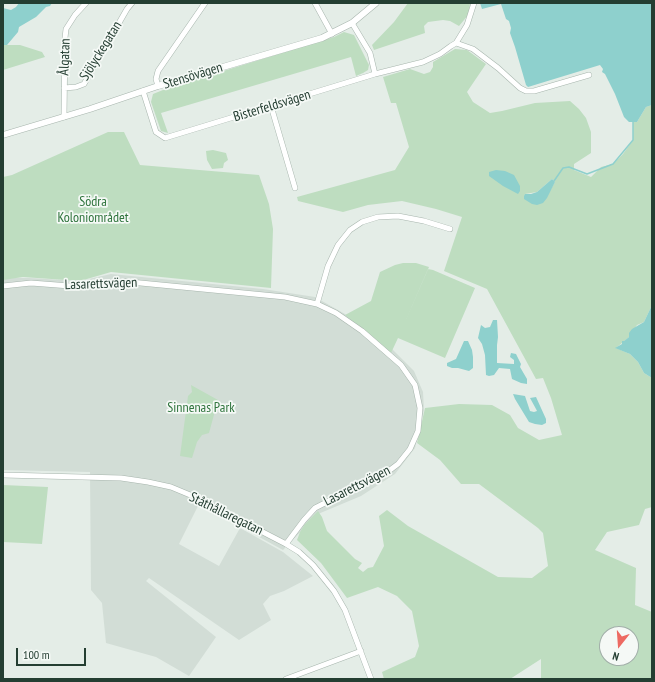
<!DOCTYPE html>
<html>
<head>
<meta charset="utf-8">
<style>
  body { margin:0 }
  #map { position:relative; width:655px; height:682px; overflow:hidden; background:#e4ede7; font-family:"PT Sans Narrow",sans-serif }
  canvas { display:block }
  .frame { position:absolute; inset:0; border:4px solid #243e32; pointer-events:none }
  .north { position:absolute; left:599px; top:626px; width:40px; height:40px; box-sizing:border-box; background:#f5f9f6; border:1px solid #a1aea8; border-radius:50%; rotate:197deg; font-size:11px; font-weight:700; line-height:16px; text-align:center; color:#243e32 }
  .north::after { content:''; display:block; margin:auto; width:14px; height:18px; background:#ed6a62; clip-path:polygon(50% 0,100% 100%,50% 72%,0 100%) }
  .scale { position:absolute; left:16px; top:648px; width:70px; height:18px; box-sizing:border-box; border:2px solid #243e32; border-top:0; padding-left:5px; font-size:12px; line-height:14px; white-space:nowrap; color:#243e32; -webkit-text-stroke:3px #f5f9f6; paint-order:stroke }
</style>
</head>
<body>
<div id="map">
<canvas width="655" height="682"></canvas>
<div class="frame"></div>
<div class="north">N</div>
<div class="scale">100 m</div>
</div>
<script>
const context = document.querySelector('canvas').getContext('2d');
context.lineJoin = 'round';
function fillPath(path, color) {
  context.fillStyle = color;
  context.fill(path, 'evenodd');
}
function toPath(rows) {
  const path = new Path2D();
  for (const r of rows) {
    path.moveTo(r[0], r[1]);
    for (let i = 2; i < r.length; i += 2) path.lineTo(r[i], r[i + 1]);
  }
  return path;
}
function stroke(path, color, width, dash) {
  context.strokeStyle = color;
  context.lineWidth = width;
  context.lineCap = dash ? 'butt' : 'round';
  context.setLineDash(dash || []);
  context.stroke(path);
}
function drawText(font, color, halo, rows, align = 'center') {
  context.font = font + ' "PT Sans Narrow",sans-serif';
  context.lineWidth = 3.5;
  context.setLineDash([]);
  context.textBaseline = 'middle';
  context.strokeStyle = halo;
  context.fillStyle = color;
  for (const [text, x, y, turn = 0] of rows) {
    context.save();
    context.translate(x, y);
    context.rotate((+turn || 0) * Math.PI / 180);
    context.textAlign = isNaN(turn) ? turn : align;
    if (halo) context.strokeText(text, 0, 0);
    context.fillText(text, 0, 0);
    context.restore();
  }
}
fillPath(toPath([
  [111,274,263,289,315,297,359,322,391,348,414,371,423,392,424,410,415,448,395,474,361,496,318,514,283,550,199,504,179,544,219,566,240,528,283,552,313,576,284,591,270,596,263,604,271,620,239,640,149,578,146,581,216,637,189,676,156,657,106,643,102,603,91,590,90,472,3,470,3,279,7,278,29,278,80,281]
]), '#d2ddd6');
fillPath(toPath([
  [408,3,470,3,469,14,459,26,450,21,443,20,428,22,424,26,425,33,374,50,372,45,394,22],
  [344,32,354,35,369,65,368,70,363,73,356,76,351,57,161,113,168,133,161,131,151,102,153,94,168,88,334,37],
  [3,45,20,45,42,52,45,57,3,70],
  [455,49,467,50,486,64,467,92,473,102,490,113,502,111,535,103,570,101,579,109,586,118,591,132,591,153,574,164,574,170,591,177,601,167,613,164,623,154,633,140,633,121,637,122,646,107,652,105,652,305,644,322,637,325,629,337,616,348,630,354,638,362,644,373,652,378,652,507,645,509,639,525,607,532,595,550,636,568,635,605,652,612,652,679,541,679,541,659,510,679,384,679,382,672,415,657,419,646,412,611,397,596,378,587,347,598,321,563,297,540,300,532,305,524,318,511,322,517,327,531,355,559,362,563,358,568,363,572,368,568,373,567,384,546,379,516,387,510,408,526,498,577,532,578,548,566,543,533,538,528,479,484,461,484,440,460,417,443,425,408,459,404,492,405,510,415,518,428,539,440,562,435,551,398,543,378,536,379,487,289,444,271,462,217,436,209,402,201,368,205,343,212,298,201,297,197,395,170,409,147,396,103,391,103,383,77,410,69,424,74,430,72,433,67,433,62],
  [552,179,555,182,551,189,524,199,525,194,537,192],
  [607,634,631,634,631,658,607,658],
  [108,132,124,132,140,165,259,175,269,204,273,229,271,288,111,272,80,281,23,277,3,280,3,177,12,175],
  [213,150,226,153,228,160,224,163,223,168,212,169,207,160,206,151],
  [403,263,416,263,429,267,402,329,428,269,433,270,475,288,445,358,398,338,391,353,345,315,371,301,380,272,395,265],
  [191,385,218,400,209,433,202,435,197,442,192,458,180,456,188,396,192,392],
  [3,485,48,487,42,544,3,542]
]), '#beddc0');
fillPath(toPath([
  [19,3,52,3,50,6,46,7,36,17,19,27,18,32,7,45,3,45,3,8,11,10,16,7],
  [480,3,652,3,652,105,646,107,637,122,629,122,624,117,615,94,605,74,602,72,603,69,600,65,528,87,526,85,515,47,510,33,511,28,509,21,506,19,501,4,482,9],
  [496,170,505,171,514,175,520,186,520,191,518,194,503,186,489,176,489,172],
  [552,179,555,182,547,198,543,203,537,205,532,204,524,199,524,196,525,194,531,194,537,192],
  [652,305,652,378,644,373,638,362,630,354,615,348,622,344,622,341,624,341,629,337,629,333,632,329,644,322],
  [493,320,497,320,498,337,497,345,497,363,514,364,514,360,510,357,511,353,516,354,521,364,520,367,527,379,527,384,521,383,512,379,510,369,499,368,494,375,489,376,486,375,485,355,482,344,478,338,481,325,485,328,490,327],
  [464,341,468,341,472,350,473,357,473,368,469,371,458,368,452,368,447,366,447,363,456,359],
  [513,394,525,396,530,411,534,412,537,411,536,409,530,398,536,397,546,419,546,423,542,425,535,424,529,422,515,399]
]), '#8ed0cd');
stroke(toPath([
  [554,181,563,168,569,167,587,174,613,164,633,140,633,121]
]), '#8ed0cd', 1.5);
const minor = toPath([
  [315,3,332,34],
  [456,43,473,49,498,68,520,88,526,91,534,91,589,75],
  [375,74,423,62,440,54,451,46,456,43,467,25,474,3],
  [158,86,156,79,158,71,205,3],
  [64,88,76,87,84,84,127,9,132,3],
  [143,91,156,132,165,138,375,74,370,53,352,23],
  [271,106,295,188],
  [64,117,65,38,66,29,75,15,86,3],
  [3,286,31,283,83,287,120,281,285,297,317,304,336,313,362,331,401,365,415,385,420,408,418,431,410,449,398,464,390,470,315,508,304,520,286,544],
  [317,304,328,266,338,245,350,230,362,222,378,217,398,216,424,221,450,229],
  [3,475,121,478,148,482,171,487,195,497,286,544,299,552,313,565,334,591,345,610,371,679],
  [286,679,361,651]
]);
const tertiary = toPath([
  [3,135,90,109,158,86,322,38,352,23,376,3]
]);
stroke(minor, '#a7b5ad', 6);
stroke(tertiary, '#a7b5ad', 7);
stroke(minor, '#fff', 5);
stroke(tertiary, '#fff', 6);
drawText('14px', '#243e32', '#f5f9f6', [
  ["Sjölyckegatan",101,51,-58],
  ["Ålgatan",65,57,-88],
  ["Stensövägen",193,76,-17],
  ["Bisterfeldsvägen",272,106,-17],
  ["Lasarettsvägen",101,284,-2],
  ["Lasarettsvägen",357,486,-27],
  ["Ståthållaregatan",226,514,26]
]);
drawText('14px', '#2f743d', '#f5f9f6', [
  ["Södra",93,202],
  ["Koloniområdet",93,218],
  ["Sinnenas Park",201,408]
]);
</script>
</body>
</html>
